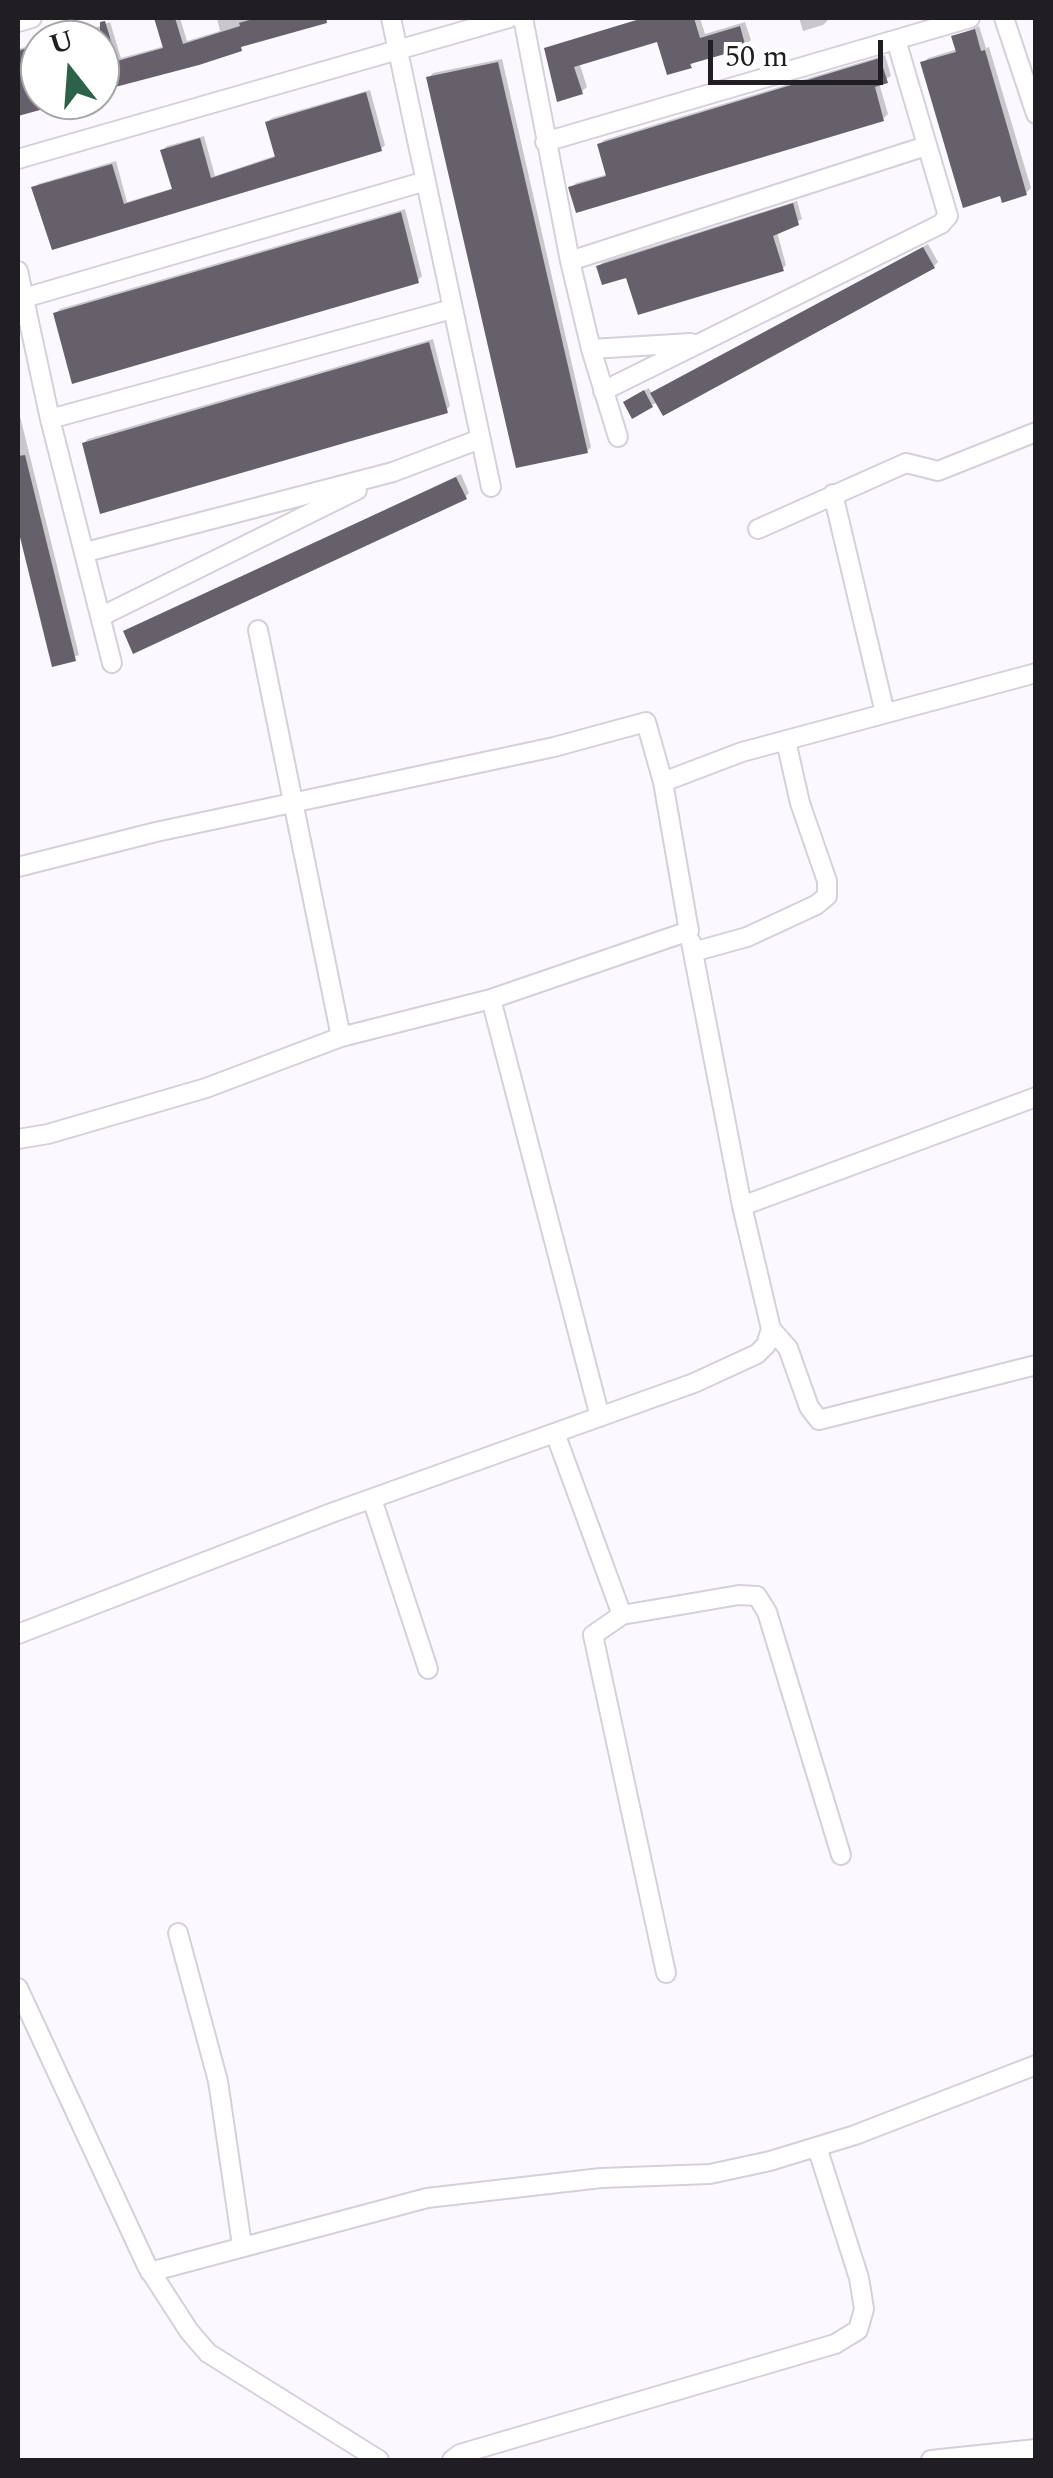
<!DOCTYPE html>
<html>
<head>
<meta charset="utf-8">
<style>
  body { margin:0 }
  #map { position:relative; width:1053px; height:2478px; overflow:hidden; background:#fcf9fe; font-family:Spectral,serif }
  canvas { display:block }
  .frame { position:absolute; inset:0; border:20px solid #201e22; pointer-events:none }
  .north { position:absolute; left:20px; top:20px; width:100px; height:100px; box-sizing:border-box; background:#fff; border:2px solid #a6a5a7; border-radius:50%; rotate:343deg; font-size:28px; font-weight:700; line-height:40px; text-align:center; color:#201e22 }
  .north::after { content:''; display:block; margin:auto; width:35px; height:45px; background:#2c6249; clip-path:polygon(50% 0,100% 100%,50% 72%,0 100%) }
  .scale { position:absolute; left:708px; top:40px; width:175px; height:45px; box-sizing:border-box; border:5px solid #201e22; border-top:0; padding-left:12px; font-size:30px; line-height:35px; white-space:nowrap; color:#201e22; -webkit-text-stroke:8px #fff; paint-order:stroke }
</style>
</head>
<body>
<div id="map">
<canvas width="1053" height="2478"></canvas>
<div class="frame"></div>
<div class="north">U</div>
<div class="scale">50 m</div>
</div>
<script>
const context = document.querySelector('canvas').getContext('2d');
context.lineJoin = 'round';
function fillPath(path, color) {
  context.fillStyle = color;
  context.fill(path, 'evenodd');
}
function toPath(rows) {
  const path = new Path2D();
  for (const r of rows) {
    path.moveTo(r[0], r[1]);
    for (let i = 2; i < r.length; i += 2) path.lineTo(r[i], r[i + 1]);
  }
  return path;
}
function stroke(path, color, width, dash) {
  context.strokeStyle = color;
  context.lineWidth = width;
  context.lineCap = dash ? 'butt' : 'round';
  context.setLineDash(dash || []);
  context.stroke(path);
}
fillPath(toPath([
  [157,18,180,18,187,41,220,31,217,18,335,18,100,90,100,40,92,40,90,30,110,22,121,58,165,46],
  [655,18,700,18,705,34,745,22,751,40,745,45,697,59,690,66,658,39,579,62,587,87,581,92,546,49],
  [799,18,830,18,823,25,803,31],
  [979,26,986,48,989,47,1031,188,1026,193,923,63,928,58,958,49,954,37],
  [40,43,40,100,65,100,20,113,18,49],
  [885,55,891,76,879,83,888,114,883,119,571,188,576,183,608,174,599,145,604,140],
  [502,59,591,447,587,451,429,78,433,73],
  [370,90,385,145,381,149,53,247,34,188,38,184,116,161,127,202,174,188,163,150,167,146,204,136,215,176,277,155,267,122,272,118],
  [797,201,802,219,777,232,786,265,782,269,628,275,599,266,603,262],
  [405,209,422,276,418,280,56,313,60,309],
  [928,244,938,262,934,266,652,405,630,398,649,388,652,394],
  [433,339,450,406,446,410,84,443,88,439],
  [18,408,79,655,54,664,18,518],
  [461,474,469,493,465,497,126,632]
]), '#0003');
fillPath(toPath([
  [154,18,175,18,183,44,240,26,239,23,256,18,326,18,327,23,241,47,242,51,199,65,100,91,100,22,105,21,117,61,163,48],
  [643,18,694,18,700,38,740,26,746,48,690,64,692,68,667,75,657,42,574,67,583,94,557,102,544,48],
  [975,29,981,51,985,50,1027,195,1002,203,1000,196,963,208,920,62,956,52,951,36],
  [40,44,40,110,18,116,18,51],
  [880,58,888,83,875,87,884,121,576,213,568,187,606,176,597,144],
  [498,62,588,453,516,468,426,77],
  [366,92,382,151,52,250,31,187,112,164,124,204,172,189,160,150,200,138,211,178,275,157,265,122],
  [793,203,799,225,773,236,784,271,638,315,626,278,602,285,596,266],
  [401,212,419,283,72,384,53,313],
  [923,247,935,268,663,416,650,393],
  [429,342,448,413,100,514,82,443],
  [644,390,653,407,632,419,623,402],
  [25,455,76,661,52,667,18,529,18,456],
  [456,477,467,499,133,654,123,631]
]), '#66606b');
const minor = toPath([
  [391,18,491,487],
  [523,18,570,261,591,349,618,437],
  [1004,18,1036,114],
  [18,22,32,18],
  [545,142,970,18],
  [18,159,509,18],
  [570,261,926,146],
  [18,271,50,419,112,663],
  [24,298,426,181],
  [591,349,691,343],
  [603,391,941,224,948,216,896,40],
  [50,419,452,309],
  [833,494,885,713],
  [758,529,906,463,938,471,1036,432],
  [86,552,393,472,480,439],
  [102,616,357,490],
  [258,630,341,1037],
  [663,782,742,752,1036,673],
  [18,867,156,832,554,747,646,722,663,782,689,931,491,999,341,1037,206,1088,48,1134,18,1139],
  [691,942,742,1206],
  [693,952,747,937,816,905,827,896,827,881,800,803,786,741],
  [491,999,600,1417],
  [771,1329,788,1348,809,1407,819,1420,1036,1365],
  [555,1433,622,1615,739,1595,757,1596,767,1612,841,1855],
  [372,1499,428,1669],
  [622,1615,593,1635,666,1973],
  [18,1634,334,1512,694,1383,757,1354,766,1345,771,1329,742,1206,1036,1097],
  [178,1933,218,2081,242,2245],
  [18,1988,147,2266,189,2331,208,2353,379,2460],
  [150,2272,427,2198,601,2178,710,2174,770,2161,855,2135,1036,2065],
  [452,2460,460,2454,835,2344,858,2330,864,2309,859,2278,817,2147],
  [931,2460,1036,2449]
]);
stroke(minor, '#d6cfdc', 22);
stroke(minor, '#fff', 18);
</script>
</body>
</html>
